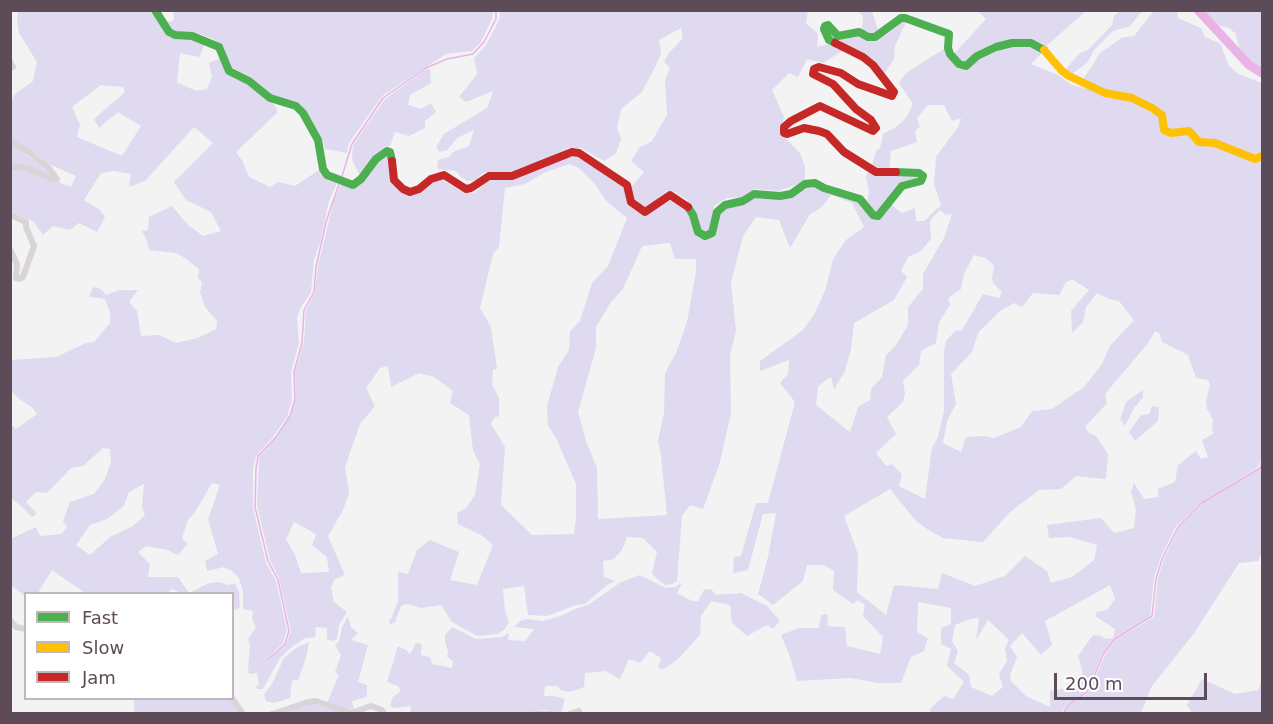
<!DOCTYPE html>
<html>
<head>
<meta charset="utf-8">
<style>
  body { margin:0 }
  #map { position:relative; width:1273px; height:724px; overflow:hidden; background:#f3f3f3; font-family:"DejaVu Sans",sans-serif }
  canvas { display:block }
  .frame { position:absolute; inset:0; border:12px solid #5e4b58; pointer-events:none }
  .legend { position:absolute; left:24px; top:592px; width:210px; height:108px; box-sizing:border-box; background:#fff; border:2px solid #bfb7bc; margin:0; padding:8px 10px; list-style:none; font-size:18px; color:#5e4b58 }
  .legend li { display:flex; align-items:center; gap:12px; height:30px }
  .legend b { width:30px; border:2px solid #bfb7bc }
  .scale { position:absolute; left:1054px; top:673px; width:153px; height:27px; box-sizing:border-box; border:3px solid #5e4b58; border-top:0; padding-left:8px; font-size:18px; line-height:21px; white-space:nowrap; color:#5e4b58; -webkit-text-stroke:4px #fff; paint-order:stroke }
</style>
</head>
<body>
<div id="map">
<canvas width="1273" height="724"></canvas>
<div class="frame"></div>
<ul class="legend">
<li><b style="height:8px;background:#4caf50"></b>Fast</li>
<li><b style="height:8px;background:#ffc107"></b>Slow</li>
<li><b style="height:8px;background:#c62828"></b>Jam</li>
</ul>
<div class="scale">200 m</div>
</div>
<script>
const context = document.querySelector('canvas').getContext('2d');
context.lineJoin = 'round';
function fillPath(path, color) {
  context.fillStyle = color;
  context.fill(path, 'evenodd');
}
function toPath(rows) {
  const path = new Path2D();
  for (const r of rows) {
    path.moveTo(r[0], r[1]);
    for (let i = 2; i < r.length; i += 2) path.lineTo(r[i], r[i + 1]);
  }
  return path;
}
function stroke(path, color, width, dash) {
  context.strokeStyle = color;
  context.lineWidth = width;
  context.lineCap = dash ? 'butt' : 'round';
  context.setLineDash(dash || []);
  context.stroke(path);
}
fillPath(toPath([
  [173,10,493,11,492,19,481,42,472,51,446,54,382,96,349,143,347,153,325,149,322,139,307,112,299,103,269,95,249,76,231,67,222,46,213,39,200,34,173,31,166,22,174,21],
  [18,11,153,11,160,24,183,38,205,44,199,57,180,53,177,82,196,91,207,89,212,76,209,63,221,58,239,79,274,104,278,112,236,152,243,162,249,177,270,187,278,182,295,186,319,170,326,178,337,183,329,201,320,243,314,259,311,292,300,309,297,318,299,343,291,372,292,400,287,417,273,437,256,456,253,469,253,508,266,563,276,581,287,631,283,643,266,661,269,661,286,644,291,631,279,579,270,560,257,506,259,457,277,437,291,415,296,398,295,372,304,342,306,310,315,292,318,266,334,200,341,183,355,187,378,158,390,154,401,191,441,179,463,192,474,193,488,181,574,156,582,159,625,189,630,206,635,211,645,214,667,201,673,201,684,207,690,214,698,237,706,240,712,236,721,212,730,206,755,197,790,196,808,188,816,187,856,199,872,218,889,203,902,213,915,208,916,221,924,221,941,205,934,184,936,157,958,127,961,118,952,121,944,105,928,105,917,118,920,127,915,131,917,142,891,151,889,172,882,171,872,165,876,151,880,148,883,134,896,127,906,118,913,104,899,83,906,73,944,49,953,63,977,61,984,56,1007,47,1029,45,1042,53,1031,64,1058,75,1072,85,1131,100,1160,117,1163,132,1184,133,1216,146,1262,159,1262,459,1258,467,1201,503,1176,526,1160,559,1154,578,1150,616,1115,638,1103,653,1085,692,1079,698,1066,705,1061,713,932,713,929,710,944,696,953,699,964,682,947,666,951,649,941,644,941,628,951,624,951,608,918,602,917,632,928,638,924,651,911,657,901,683,877,683,851,678,797,681,789,654,781,635,799,628,819,628,821,615,827,614,828,626,845,627,847,646,880,654,883,637,863,616,865,605,858,600,853,604,833,590,834,571,824,565,807,565,803,581,773,605,758,594,768,557,776,513,763,514,748,570,733,573,734,557,741,556,756,503,768,503,795,402,780,383,788,374,789,360,760,371,760,361,803,330,815,313,826,288,833,259,846,240,864,227,852,203,831,195,822,207,810,214,790,248,779,220,756,217,743,236,731,283,736,331,730,355,731,413,720,462,703,509,690,505,682,516,677,581,672,584,665,585,657,579,652,573,657,552,643,538,627,537,622,550,614,559,603,561,604,577,616,581,607,585,585,604,576,605,547,616,528,615,524,586,503,589,505,611,509,622,504,630,497,634,477,636,452,622,441,605,421,608,407,604,401,606,395,622,390,625,389,619,391,619,398,601,398,572,408,574,417,550,430,540,459,552,450,580,477,585,493,545,481,535,458,524,457,513,466,508,475,495,480,464,473,451,469,415,450,403,453,391,434,377,419,373,391,387,388,366,380,368,366,388,375,406,360,424,345,467,349,493,343,510,328,536,345,575,335,579,331,587,334,602,347,612,339,625,337,639,333,641,327,639,327,628,316,627,315,637,305,638,292,647,280,658,263,689,258,689,255,686,259,685,257,673,249,674,248,667,250,646,248,639,256,627,252,619,253,611,243,609,243,592,239,578,232,571,224,567,207,571,205,561,218,554,208,519,220,485,212,483,195,512,188,520,182,538,187,544,178,555,167,550,146,546,138,552,150,564,148,577,178,577,189,593,209,583,219,582,228,585,235,584,239,592,240,608,235,610,233,604,232,594,178,593,177,591,171,589,167,594,85,593,52,570,38,593,23,595,11,585,10,539,36,527,40,536,62,534,67,527,63,521,70,502,94,494,104,481,111,462,110,449,103,448,83,466,71,468,47,493,36,492,26,502,37,514,32,517,19,504,11,498,11,424,16,429,37,414,33,408,18,398,11,390,11,360,56,357,86,343,94,342,110,323,110,312,105,299,89,297,93,287,101,289,106,295,119,290,138,290,129,302,137,311,141,336,159,335,176,343,198,338,216,329,217,321,205,307,200,292,202,282,198,278,199,269,185,258,176,253,149,250,147,241,142,231,148,230,149,217,172,206,187,224,203,236,221,231,211,212,186,200,174,182,213,143,194,127,145,181,129,187,131,174,114,171,101,173,84,200,100,210,105,217,97,232,79,223,70,230,53,226,43,235,33,221,11,212,11,169,28,170,71,187,76,176,51,165,31,150,11,139,11,102,15,94,33,81,37,62,19,33,17,21],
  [101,85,123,87,125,92,94,119,99,128,118,112,141,126,122,156,77,137,80,125,72,107],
  [569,164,579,168,595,184,606,201,627,218,608,266,592,283,580,321,570,331,569,350,558,367,547,406,548,425,557,440,576,484,576,519,574,534,532,535,501,505,505,447,491,424,494,418,499,416,499,398,492,385,493,370,497,369,491,327,480,308,493,254,499,247,505,188,525,184,546,172],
  [940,210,946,215,952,214,944,238,923,274,923,289,908,307,908,325,896,345,886,355,882,377,871,389,870,400,858,407,850,432,816,405,818,386,831,377,834,390,845,371,851,349,854,323,894,300,907,277,901,271,908,257,921,251,931,239,930,223,932,218],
  [670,243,675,259,696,259,696,272,687,322,676,353,665,373,664,413,658,441,661,456,667,515,598,519,597,468,586,441,578,412,596,348,596,327,611,302,623,289,642,246],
  [974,255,985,258,993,264,994,268,992,277,993,283,1002,292,999,298,983,294,962,330,955,331,946,341,944,351,944,411,938,437,932,448,925,499,899,486,902,474,892,464,886,466,876,453,896,434,887,417,903,402,905,394,903,381,919,365,921,351,936,343,939,322,950,305,948,298,961,289,964,274],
  [1072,279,1089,290,1071,311,1072,333,1083,322,1086,307,1097,293,1109,299,1119,301,1134,320,1110,346,1102,364,1084,387,1052,409,1032,411,1021,427,994,438,985,436,966,437,961,452,943,443,947,421,956,404,951,374,972,352,978,333,1000,311,1014,303,1022,307,1033,293,1059,295,1066,282],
  [1155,331,1160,334,1162,342,1188,355,1196,378,1208,380,1210,384,1206,401,1207,409,1213,419,1212,429,1214,433,1202,440,1208,457,1201,459,1196,451,1178,465,1175,482,1158,489,1158,497,1144,499,1134,483,1131,492,1136,509,1134,528,1114,533,1101,518,1047,525,1049,538,1070,537,1097,545,1094,560,1072,577,1051,583,1047,571,1025,556,1005,576,975,586,942,573,938,589,894,585,886,615,857,592,858,554,844,516,890,489,915,520,927,529,943,538,983,542,1010,512,1039,490,1061,489,1076,476,1106,479,1108,454,1096,436,1089,433,1085,427,1107,403,1105,394,1148,343],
  [144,484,142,507,145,515,133,526,110,537,90,555,76,545,90,525,107,519,124,506,129,492],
  [294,522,316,534,312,545,327,557,329,572,301,573,295,555,286,539],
  [1110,585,1115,599,1107,610,1097,612,1095,616,1115,629,1113,638,1105,639,1101,636,1093,635,1078,656,1083,673,1072,680,1066,691,1062,689,1050,691,1050,707,1026,696,1011,681,1010,675,1017,657,1010,646,1022,633,1041,655,1052,645,1045,621],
  [979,618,976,640,988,620,1009,640,1005,648,1007,661,999,674,1003,687,992,696,971,687,969,675,954,663,958,651,952,641,955,625,970,619],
  [500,11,808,11,806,23,818,34,817,47,830,44,844,50,823,63,807,59,798,77,789,73,772,90,784,117,780,133,800,153,805,166,805,182,778,191,755,189,743,197,727,198,714,206,711,231,704,233,699,229,687,200,675,192,666,191,650,206,644,208,638,205,633,197,631,187,644,172,631,161,640,147,652,141,667,115,665,80,670,68,664,62,669,53,683,38,681,28,659,40,661,54,655,67,642,92,621,109,617,128,621,139,616,153,604,161,581,148,568,148,539,163,510,173,485,172,480,175,477,180,468,181,462,178,456,171,437,169,438,160,449,157,453,152,469,146,474,130,457,138,447,150,439,152,436,147,444,134,487,108,493,91,466,102,459,97,477,74,474,58,486,45,500,18],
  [858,11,872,11,878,30,874,35,862,30,863,16],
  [978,11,1086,11,1045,47,1021,40,965,63,953,55,986,19],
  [1120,11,1142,11,1130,26,1113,31,1094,50,1088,62,1072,74,1064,71,1080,53,1088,50,1112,25,1114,16],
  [1154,11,1177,11,1178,18,1201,28,1205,37,1220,43,1229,66,1238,74,1262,83,1262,154,1255,156,1165,128,1163,114,1105,91,1083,79,1093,65,1099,54,1121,38,1134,36],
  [1200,11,1262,11,1262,69,1252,64,1241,53,1235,33,1229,28,1217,25],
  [897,22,906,22,895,46,894,59,884,74,877,63,866,55,830,39,831,34,853,34,867,39],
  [430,69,431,83,410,95,408,105,421,109,431,103,436,112,425,121,425,128,409,136,395,132,390,146,384,147,378,153,359,174,352,160,353,145,385,99,425,70],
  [10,143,47,169,55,177,11,165],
  [868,172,882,176,919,174,920,179,901,183,878,211,874,212,867,203,869,192,866,177],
  [1143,390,1143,397,1134,408,1125,426,1120,419,1126,402],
  [1152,406,1159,407,1158,421,1135,441,1129,432,1141,415,1149,414],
  [1262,465,1262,553,1258,561,1239,563,1195,632,1152,686,1141,713,1064,713,1068,706,1088,693,1106,653,1116,640,1154,617,1158,578,1164,559,1179,527,1204,503,1261,468],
  [640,575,666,588,675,587,682,583,677,593,692,601,698,601,704,590,711,589,716,595,741,593,767,606,780,621,773,629,767,625,747,636,732,623,730,605,711,601,701,616,700,635,677,660,662,670,658,667,661,658,650,651,640,663,629,659,620,679,605,671,585,673,584,687,570,692,560,690,558,686,545,686,544,696,554,696,565,699,561,713,546,710,517,714,410,713,411,706,393,708,390,705,393,697,401,691,398,686,387,682,398,646,406,650,410,654,416,643,422,644,421,655,430,657,432,664,452,668,453,661,447,657,448,652,445,641,445,635,452,627,476,639,502,637,509,633,508,640,525,641,534,629,514,627,520,621,526,619,543,621,561,616,577,608,588,605,621,582],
  [348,617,351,627,358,633,351,640,368,645,358,682,367,685,367,697,352,701,354,709,348,710,327,703,339,675,335,672,341,655,335,645,339,642,342,627],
  [309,642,306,658,298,680,292,680,290,698,274,703,266,701,264,694,272,684,284,658,296,648],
  [1202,679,1235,694,1258,690,1262,680,1262,713,1192,713,1187,705],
  [134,699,230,699,241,713,134,713],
  [307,704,315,704,349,714,283,714]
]), '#dfdaef');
stroke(toPath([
  [342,176,352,144,383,98,426,68,447,59,473,54,484,42,496,19,496,10],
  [268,660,285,644,289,631,278,580,268,561,255,507,256,469,258,456,276,437,290,416,295,399,294,372,302,343,304,310,314,292,316,267,326,222,339,184],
  [1063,714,1067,706,1087,692,1104,653,1115,639,1152,616,1156,579,1162,559,1178,527,1202,503,1260,468,1262,463]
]), '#e9b3e6', 1.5);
stroke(toPath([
  [1198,10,1249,65,1262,73]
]), '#e9b3e6', 9);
stroke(toPath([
  [10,61,13,67,10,68],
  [10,141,30,153,48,167,57,179,52,179,27,168,10,167],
  [10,215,26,222,26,227,34,246,23,277,20,279,16,278,17,264,10,249],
  [10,620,16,627,26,629],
  [232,698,243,714],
  [272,714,308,702,316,701,351,713,371,706,382,710,384,714],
  [533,714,554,714],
  [570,714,579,711]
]), '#d8d4d7', 6);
stroke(toPath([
  [155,10,169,32,175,35,192,36,219,47,229,71,249,81,270,98,296,106,303,113,318,140,323,169,327,175,353,185,361,179,376,159,387,151,390,152,392,161],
  [835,43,829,40,824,29,825,26,828,25,838,36,859,32,868,37,875,37,901,18,905,18,949,34,948,48,950,54,959,64,966,66,977,56,996,47,1012,43,1031,43,1044,50],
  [688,207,693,215,698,232,705,236,712,233,717,212,725,205,743,201,754,194,780,196,791,194,805,184,815,183,824,188,860,199,873,215,878,216,902,186,921,181,923,176,919,173,896,172]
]), '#4caf50', 8);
stroke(toPath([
  [1044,50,1062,71,1069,76,1105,93,1132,98,1152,108,1162,115,1164,130,1171,133,1189,131,1199,142,1215,143,1255,159,1262,156]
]), '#ffc107', 8);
stroke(toPath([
  [835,43,863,57,873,65,894,92,892,96,858,84,841,73,819,67,814,69,813,74,833,84,856,109,871,120,876,128,873,131,820,106,791,121,784,127,784,133,787,134,804,128,819,131,827,134,844,152,876,172,896,172],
  [392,161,394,180,403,189,410,192,419,189,431,179,444,175,466,189,471,188,489,176,512,176,572,152,579,153,627,185,631,202,645,212,670,195,688,207]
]), '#c62828', 8);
</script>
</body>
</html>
